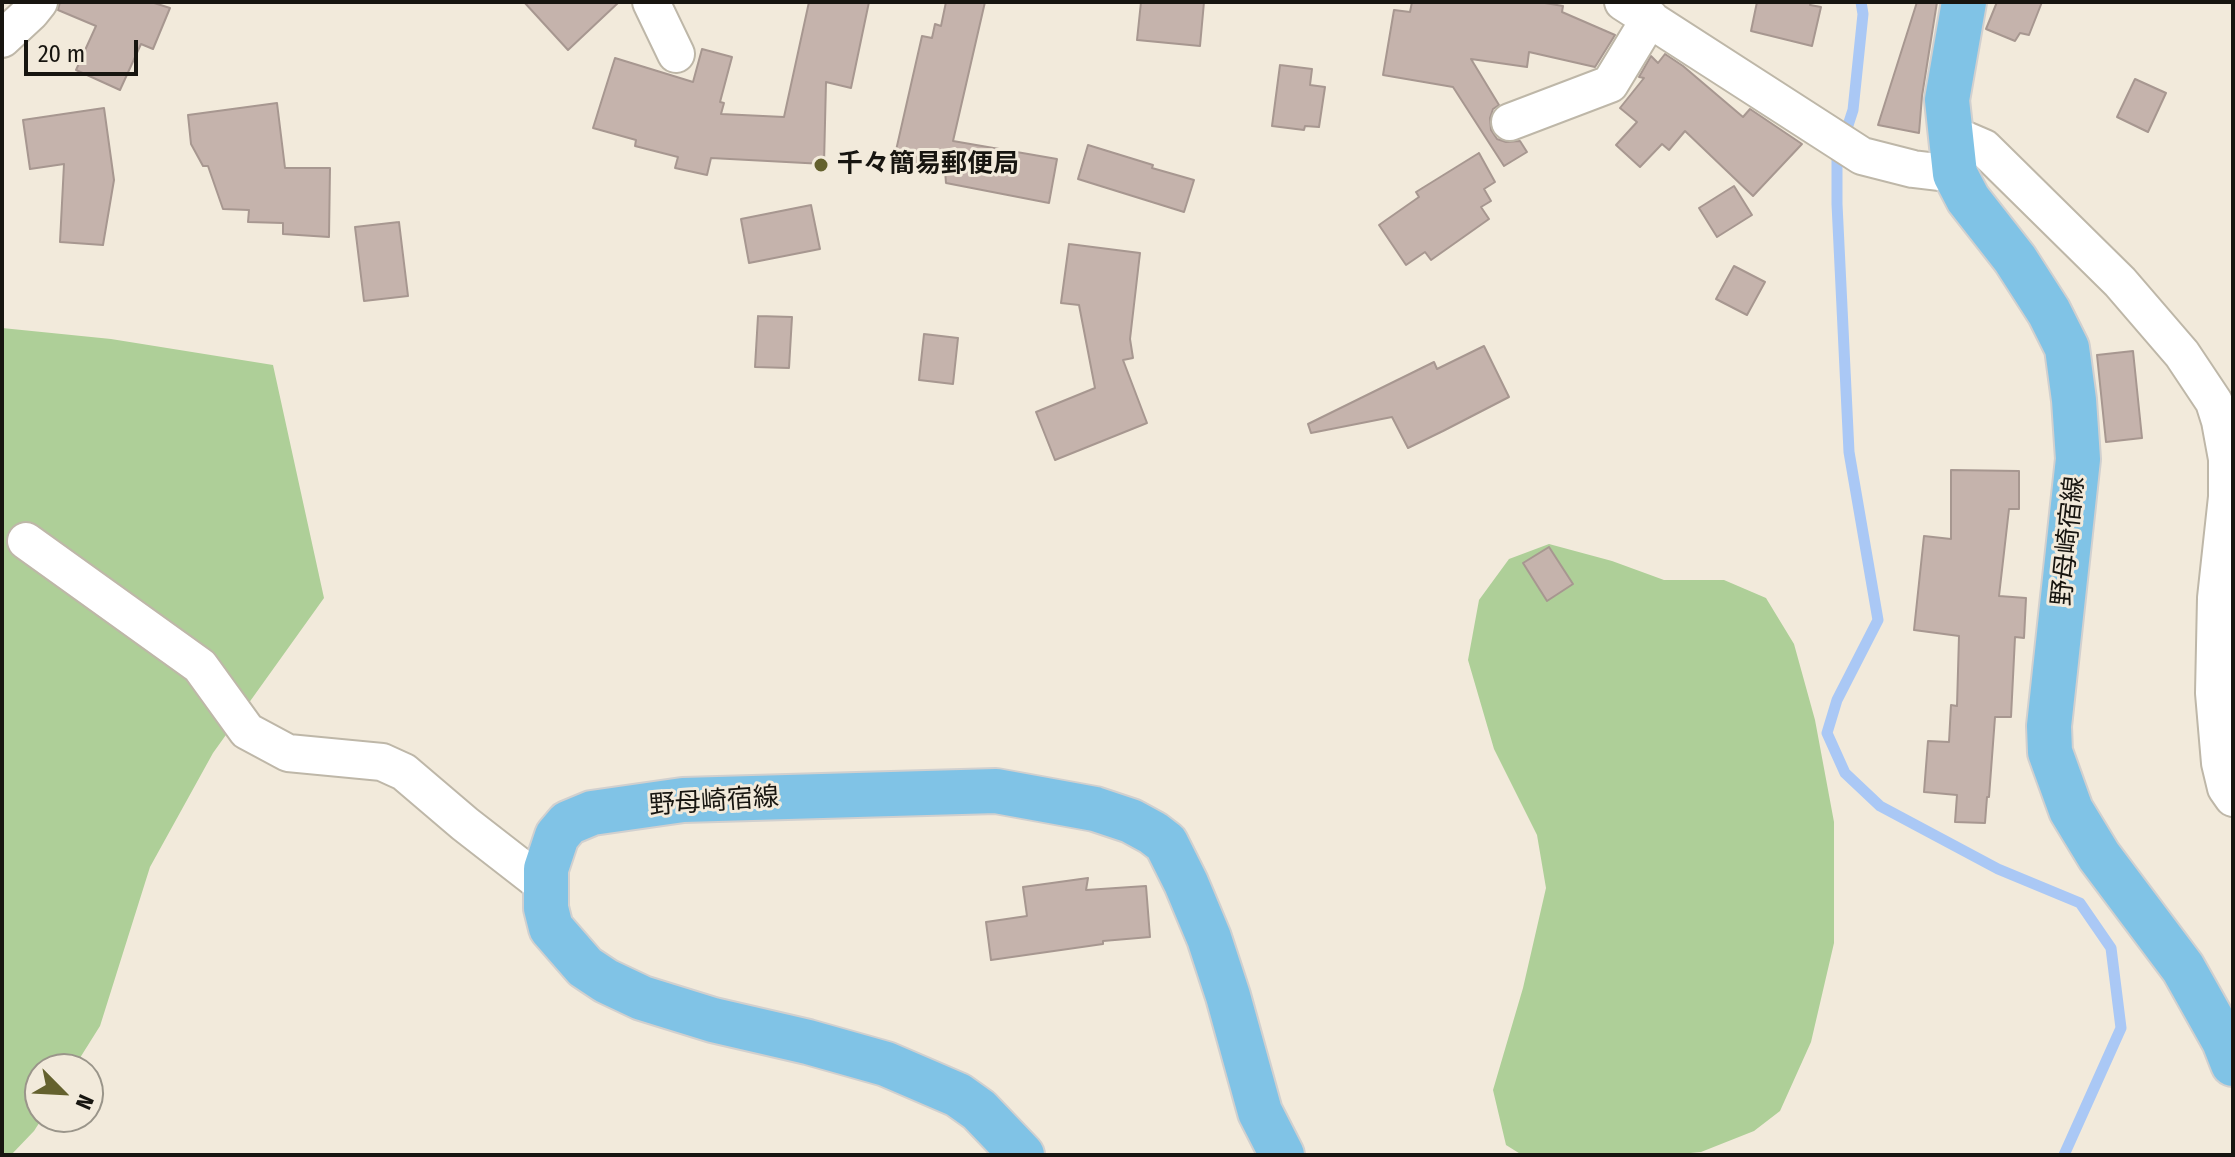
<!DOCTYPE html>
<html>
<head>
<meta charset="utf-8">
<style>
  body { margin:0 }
  #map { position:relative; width:2235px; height:1157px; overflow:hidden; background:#f2eadb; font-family:"Fira Sans Condensed",sans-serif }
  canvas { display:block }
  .frame { position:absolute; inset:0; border:4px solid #171510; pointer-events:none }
  .north { position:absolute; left:24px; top:1053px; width:80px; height:80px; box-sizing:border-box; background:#f2eadb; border:2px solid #9a958a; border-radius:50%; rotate:114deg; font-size:22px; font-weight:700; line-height:32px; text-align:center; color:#171510 }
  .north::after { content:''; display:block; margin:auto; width:28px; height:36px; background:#64612e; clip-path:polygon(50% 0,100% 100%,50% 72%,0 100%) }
  .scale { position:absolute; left:24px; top:40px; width:114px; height:36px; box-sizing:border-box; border:4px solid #171510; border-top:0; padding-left:10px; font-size:24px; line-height:28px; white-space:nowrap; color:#171510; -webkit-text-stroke:6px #f2eadb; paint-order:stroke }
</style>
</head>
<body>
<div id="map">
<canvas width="2235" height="1157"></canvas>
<div class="frame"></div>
<div class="north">N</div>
<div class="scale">20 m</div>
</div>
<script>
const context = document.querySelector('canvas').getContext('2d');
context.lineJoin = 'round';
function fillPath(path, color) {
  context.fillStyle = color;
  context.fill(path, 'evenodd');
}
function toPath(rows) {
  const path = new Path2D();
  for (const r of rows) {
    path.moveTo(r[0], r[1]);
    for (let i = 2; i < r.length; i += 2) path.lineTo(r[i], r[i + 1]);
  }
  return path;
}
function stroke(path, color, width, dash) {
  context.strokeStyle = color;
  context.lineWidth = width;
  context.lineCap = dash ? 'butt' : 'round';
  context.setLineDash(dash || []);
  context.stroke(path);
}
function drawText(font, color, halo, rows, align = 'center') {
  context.font = font + ' "Fira Sans Condensed","Noto Sans JP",sans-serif';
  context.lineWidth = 6;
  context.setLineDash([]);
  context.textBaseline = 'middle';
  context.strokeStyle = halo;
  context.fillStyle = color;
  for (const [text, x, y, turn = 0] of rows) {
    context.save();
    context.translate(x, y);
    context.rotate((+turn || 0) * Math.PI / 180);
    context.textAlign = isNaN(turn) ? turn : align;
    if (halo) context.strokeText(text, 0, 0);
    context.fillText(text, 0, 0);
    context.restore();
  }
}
fillPath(toPath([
  [2,328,111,339,273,365,324,598,213,753,150,867,100,1026,73,1069,40,1069,40,1117,43,1117,34,1131,11,1155,2,1155],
  [1549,544,1612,561,1664,580,1724,580,1766,598,1794,644,1815,720,1834,822,1834,943,1811,1042,1780,1111,1754,1131,1701,1152,1670,1155,1522,1155,1506,1145,1493,1090,1523,988,1546,888,1537,835,1494,749,1468,660,1479,600,1509,559]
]), '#aecf98');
stroke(toPath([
  [1861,2,1863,14,1853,110,1837,159,1837,204,1849,452,1878,620,1837,700,1827,733,1845,773,1880,806,1998,869,2080,903,2111,948,2121,1028,2064,1155]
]), '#aac8f5', 11);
const building = toPath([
  [60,2,151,2,170,8,153,49,141,44,120,90,76,70,96,26,58,10,60,2],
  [524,2,619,2,568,50,524,2],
  [809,2,869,2,851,88,826,82,824,164,711,158,707,175,675,168,678,157,635,146,636,140,593,128,615,58,693,82,702,49,732,57,720,102,724,103,721,114,784,117,809,2],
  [946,2,985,2,953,141,1057,159,1049,203,946,183,945,171,892,168,922,36,932,38,935,24,941,26,946,2],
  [1141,2,1204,2,1200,46,1137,40,1141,2],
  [1412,2,1539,2,1563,6,1562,12,1615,35,1595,67,1529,52,1527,67,1471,59,1499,105,1493,109,1490,118,1491,130,1497,139,1506,142,1520,141,1527,152,1504,166,1453,87,1383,75,1394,10,1410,12,1412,2],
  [1757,2,1811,2,1810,5,1821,7,1812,46,1751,31,1757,2],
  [1917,2,1937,2,1922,96,1919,133,1878,125,1917,2],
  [1997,2,2042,2,2029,35,2020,33,2015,41,1986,29,1997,2],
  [1665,54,1683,66,1743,117,1750,109,1802,144,1753,196,1685,131,1669,150,1662,144,1640,167,1616,145,1637,122,1620,108,1644,78,1639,77,1651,56,1658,63,1665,54],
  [1280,65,1312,69,1310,85,1325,87,1319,127,1305,126,1304,130,1272,126,1280,65],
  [2135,79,2166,93,2148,132,2117,117,2135,79],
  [277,103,285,168,330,168,329,237,283,234,283,223,248,222,249,210,223,209,208,166,203,166,191,144,188,115,277,103],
  [104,108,114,180,103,245,60,242,64,164,30,169,23,120,104,108],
  [1088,145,1153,165,1152,168,1194,180,1184,212,1078,179,1088,145],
  [1479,153,1495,182,1484,189,1491,201,1481,207,1489,219,1431,260,1425,252,1406,265,1379,225,1419,197,1416,192,1479,153],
  [1734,186,1752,215,1717,237,1699,208,1734,186],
  [811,205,820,249,749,263,741,219,811,205],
  [399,222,408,296,364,301,355,227,399,222],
  [1069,244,1140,253,1130,339,1133,358,1123,360,1147,423,1055,460,1036,412,1095,388,1079,305,1061,303,1069,244],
  [1734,266,1765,282,1747,315,1716,299,1734,266],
  [758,316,792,317,789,368,755,367,758,316],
  [924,334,958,338,953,384,919,380,924,334],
  [1484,346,1509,397,1443,431,1408,448,1392,417,1311,433,1308,424,1434,362,1437,369,1484,346],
  [2133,351,2142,438,2106,442,2097,355,2133,351],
  [1951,470,2019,471,2019,509,2009,509,1999,596,2026,598,2024,638,2015,637,2011,717,1995,717,1989,797,1987,797,1985,823,1955,822,1957,795,1924,792,1928,741,1949,742,1951,705,1957,706,1959,636,1914,630,1924,536,1951,539,1951,470],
  [1549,547,1573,584,1547,601,1523,563,1549,547],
  [1088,878,1086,890,1146,886,1150,937,1103,941,1103,944,991,960,986,922,1027,916,1023,887,1088,878]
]);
fillPath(building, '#c5b3ac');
stroke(building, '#a79790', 2);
const minor = toPath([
  [651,2,676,54],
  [1623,2,1862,156,1913,169,1955,174],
  [2,39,31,12,39,2],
  [1510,122,1610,84,1650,18],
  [1949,133,1984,148,2120,282,2182,354,2214,402,2220,421,2227,459,2227,497,2216,598,2214,693,2220,763,2226,788,2233,798],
  [26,541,200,666,247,731,288,753,382,762,404,772,465,824,546,887]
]);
const primary = toPath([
  [1964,2,1947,100,1955,174,1968,199,2015,259,2049,312,2067,348,2074,400,2078,459,2049,726,2050,752,2071,810,2099,856,2183,968,2224,1041,2233,1064],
  [1022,1155,979,1110,958,1095,886,1064,808,1042,713,1020,642,998,606,981,585,967,551,928,546,908,546,869,557,836,568,823,592,813,683,800,996,791,1095,809,1131,821,1153,833,1166,843,1186,883,1209,938,1228,996,1260,1112,1282,1155]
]);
stroke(minor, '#beb7a8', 40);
stroke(primary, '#d1d0cf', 48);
stroke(minor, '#fff', 36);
stroke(primary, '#80c3e6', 44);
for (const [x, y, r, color] of [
  [821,165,8,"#64612e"]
]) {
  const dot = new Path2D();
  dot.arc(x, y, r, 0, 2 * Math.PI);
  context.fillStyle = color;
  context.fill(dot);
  stroke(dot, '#f2eadb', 3);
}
drawText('bold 26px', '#171510', '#f2eadb', [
  ["千々簡易郵便局",837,165]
], 'left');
drawText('26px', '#171510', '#f2eadb', [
  ["野母崎宿線",2069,541,-84],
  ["野母崎宿線",714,802,-4]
]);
</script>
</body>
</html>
